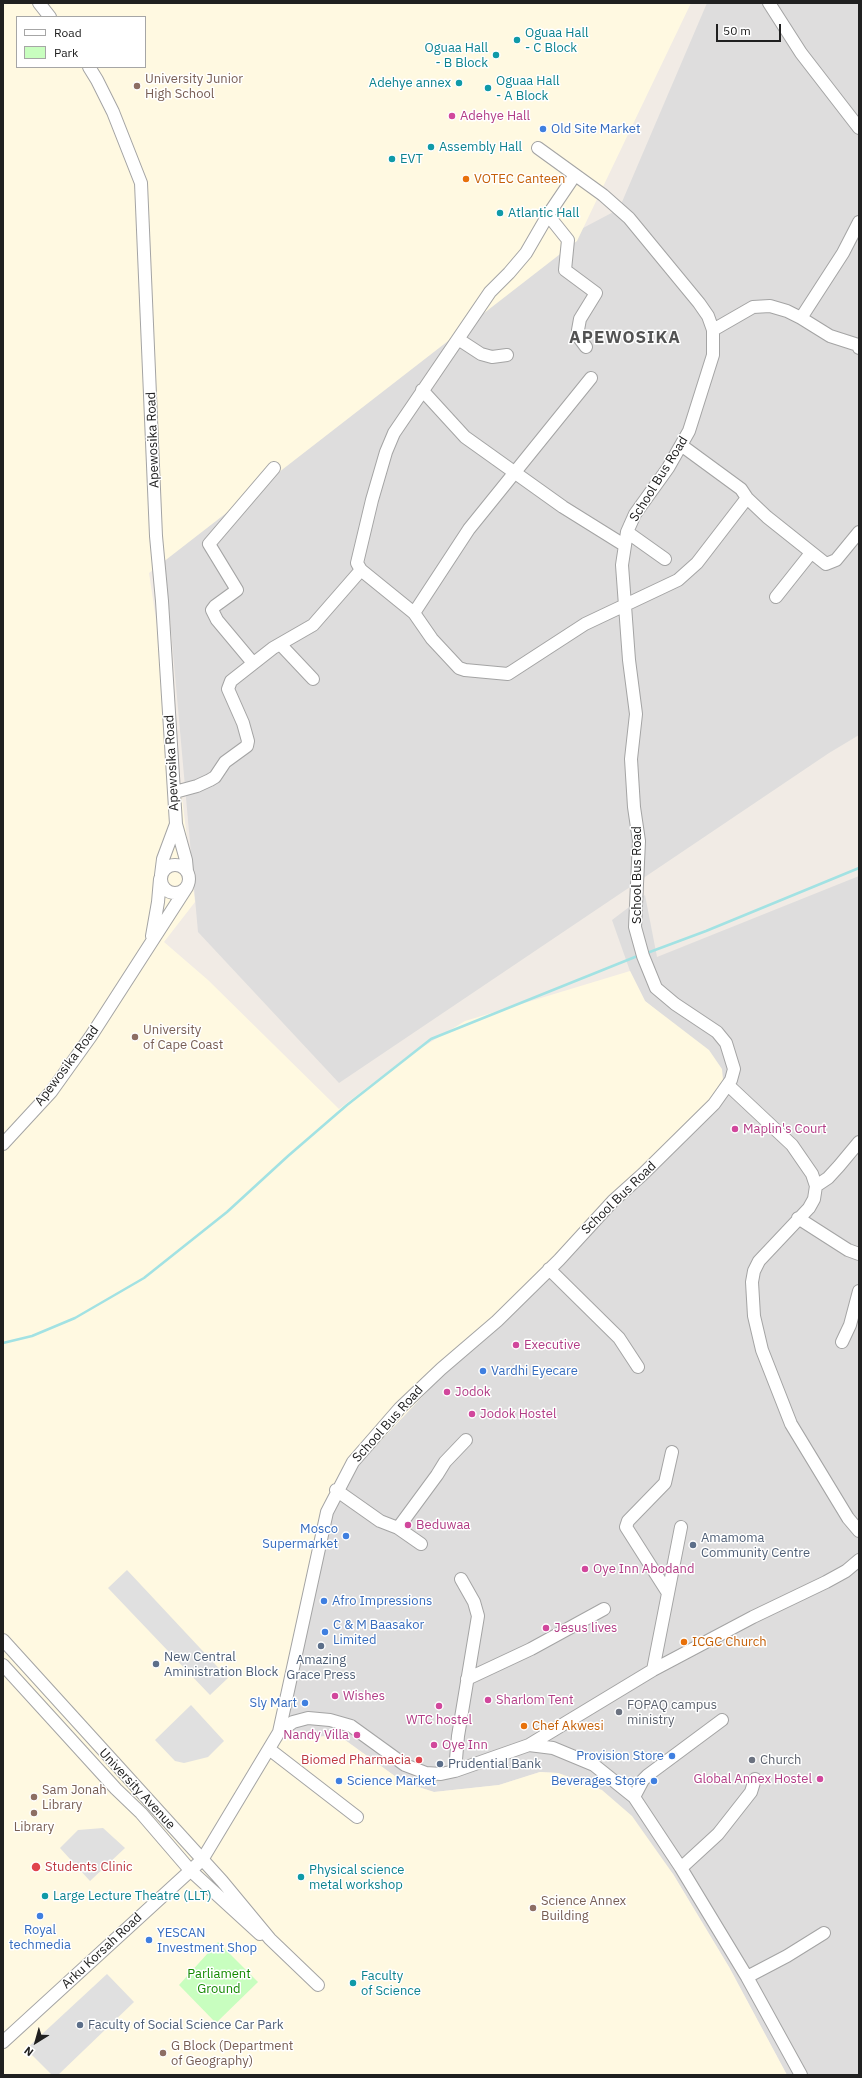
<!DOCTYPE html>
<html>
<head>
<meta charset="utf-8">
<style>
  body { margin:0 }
  #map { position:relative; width:862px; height:2078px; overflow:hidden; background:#f1ebe5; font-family:"IBM Plex Sans",sans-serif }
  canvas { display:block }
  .frame { position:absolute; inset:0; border:4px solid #202020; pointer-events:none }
  .legend { position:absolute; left:16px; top:16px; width:130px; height:52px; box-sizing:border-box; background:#fff; border:1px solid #a6a6a6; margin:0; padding:5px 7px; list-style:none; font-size:12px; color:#202020 }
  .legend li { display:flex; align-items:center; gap:8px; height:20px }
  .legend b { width:20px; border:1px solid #a6a6a6 }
  .north { position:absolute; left:16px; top:2022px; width:40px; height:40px; -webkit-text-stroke:3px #fff; paint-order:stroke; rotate:217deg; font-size:11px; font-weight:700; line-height:16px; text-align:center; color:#202020 }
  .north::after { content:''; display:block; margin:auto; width:14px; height:18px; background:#202020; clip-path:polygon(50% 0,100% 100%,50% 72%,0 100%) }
  .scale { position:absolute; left:716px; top:24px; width:65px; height:18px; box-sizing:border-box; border:2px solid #202020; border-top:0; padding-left:5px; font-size:12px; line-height:14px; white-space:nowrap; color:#202020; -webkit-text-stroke:3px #fff; paint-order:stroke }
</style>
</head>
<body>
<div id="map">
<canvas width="862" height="2078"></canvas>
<div class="frame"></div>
<ul class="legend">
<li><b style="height:5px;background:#fff"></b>Road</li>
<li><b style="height:11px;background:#c8febf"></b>Park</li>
</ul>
<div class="north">N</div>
<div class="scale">50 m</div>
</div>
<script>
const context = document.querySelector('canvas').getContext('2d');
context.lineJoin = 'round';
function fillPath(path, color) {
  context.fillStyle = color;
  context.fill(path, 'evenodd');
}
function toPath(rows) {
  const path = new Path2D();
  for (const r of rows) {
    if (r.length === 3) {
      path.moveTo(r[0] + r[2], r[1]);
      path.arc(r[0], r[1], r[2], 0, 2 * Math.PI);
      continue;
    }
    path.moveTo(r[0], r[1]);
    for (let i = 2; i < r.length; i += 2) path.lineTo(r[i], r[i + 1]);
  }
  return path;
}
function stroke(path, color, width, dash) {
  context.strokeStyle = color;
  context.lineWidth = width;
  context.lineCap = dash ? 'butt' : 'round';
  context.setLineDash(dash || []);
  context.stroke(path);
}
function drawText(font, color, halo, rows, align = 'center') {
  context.font = font + ' "IBM Plex Sans",sans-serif';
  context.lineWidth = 3;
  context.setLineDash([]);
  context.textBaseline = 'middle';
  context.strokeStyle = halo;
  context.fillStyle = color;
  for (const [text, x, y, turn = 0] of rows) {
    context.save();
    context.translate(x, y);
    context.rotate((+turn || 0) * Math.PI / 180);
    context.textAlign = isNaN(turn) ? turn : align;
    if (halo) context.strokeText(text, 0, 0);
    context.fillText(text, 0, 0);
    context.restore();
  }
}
fillPath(toPath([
  [707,3,859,3,859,735,829,753,339,1083,198,932,164,552,409,320,619,209],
  [859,876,859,2075,787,2075,729,1967,673,1874,576,1779,558,1773,540,1772,499,1785,434,1792,403,1782,345,1740,327,1736,304,1738,280,1725,326,1499,481,1334,673,1025,645,1001,630,971,612,920,645,895,657,957]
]), '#dedddd');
fillPath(toPath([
  [3,3,691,3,577,241,149,573,178,766,195,902,164,942,208,980,339,1109,408,1056,465,1021,630,971,645,1001,709,1050,722,1069,724,1090,481,1334,326,1499,280,1725,304,1738,327,1736,345,1740,403,1782,434,1792,499,1785,540,1772,558,1773,602,1790,632,1816,673,1874,729,1967,787,2075,3,2075],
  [17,17,145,17,145,67,17,67]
]), '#fff9e1');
fillPath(toPath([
  [218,1942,258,1982,216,2023,179,1985]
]), '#c8febf');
fillPath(toPath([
  [127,1570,228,1678,210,1695,108,1588],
  [191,1705,224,1741,208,1757,184,1763,175,1761,155,1740],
  [103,1828,125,1848,90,1881,60,1848,78,1830],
  [107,1974,134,2002,58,2075,52,2075,26,2049]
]), '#e0e0e0');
stroke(toPath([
  [647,953,706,931,859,868],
  [3,1343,32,1336,75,1318,144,1278,227,1212,288,1156,347,1105,431,1039,640,955]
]), '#a2e2e3', 2.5);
const minor = toPath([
  [39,3,50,17],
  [769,3,801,53,859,128],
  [89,67,97,80,113,112,141,183,156,536,162,601,176,824,186,860,187,871],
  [575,175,548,215,526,253,509,273,490,292,394,433,386,452,372,500,357,563,361,570,414,613,432,639,459,668,465,670,508,674,585,624,678,580,697,563,747,498],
  [548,215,568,240,565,270,596,293,580,319,578,330,580,339,586,347],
  [801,318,830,336,858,345,859,348],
  [713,330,753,307,770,306,787,311,801,318,843,253,859,222],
  [458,339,481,354,492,357,507,355],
  [422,390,465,437,563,507,624,545],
  [681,445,741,489,747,498,767,517,826,564,836,560,859,532],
  [627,532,665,559],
  [776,597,811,553],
  [414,613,469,529,591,378],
  [280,644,313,679],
  [253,663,217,620,212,610,215,606,237,590,209,544,274,468],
  [175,792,197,786,210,780,215,777,225,762,247,746,248,741,243,723,228,689,231,681,273,648,313,625,361,570],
  [175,879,14],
  [161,875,163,859,176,824],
  [152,936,158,902,160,879],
  [728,1085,792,1145,812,1174,816,1186,814,1199,809,1208,759,1261,754,1271,752,1282,754,1316,762,1350,791,1424,848,1518,859,1531],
  [3,1144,51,1092,91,1036,187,887],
  [816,1186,828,1178,839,1166,859,1142],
  [798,1218,848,1250,859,1254],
  [549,1269,619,1338,638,1367],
  [842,1342,850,1325,859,1291],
  [336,1490,380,1521,398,1528,421,1544],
  [398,1528,437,1475,445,1462,466,1440],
  [668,1593,626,1527,628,1521,665,1483,672,1452],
  [3,1640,222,1881,270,1939,318,1985],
  [3,1665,116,1789,141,1813,190,1870,260,1934],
  [653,1670,681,1527],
  [467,1679,531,1649,604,1609],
  [279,1732,327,1512,353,1462,400,1408,441,1369,497,1321,559,1260,613,1201,643,1174,714,1104,731,1080,734,1069,726,1043,717,1032,675,1004,656,988,643,956,635,927,639,841,634,807,631,759,636,714,629,660,622,565,627,532,635,514,668,468,689,431,713,355,713,330,708,316,699,303,629,218,603,195,538,148],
  [529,1745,653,1670,753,1617,826,1582,846,1571,859,1560],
  [269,1749,357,1817],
  [455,1771,458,1736,478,1616,474,1602,461,1579],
  [634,1797,643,1780,648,1775,722,1720],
  [681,1868,718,1834,751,1792,755,1779],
  [747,1977,787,1956,824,1933],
  [3,2042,202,1860,279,1732,293,1722,308,1718,330,1720,351,1726,405,1765,426,1773,441,1774,455,1771,529,1745,553,1748,594,1765,634,1797,681,1868,747,1977,801,2075]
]);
stroke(minor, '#a4a4a4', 14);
stroke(minor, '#fff', 12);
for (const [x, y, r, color] of [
  [517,40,4,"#0f9aa8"],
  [496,55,4,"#0f9aa8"],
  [459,83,4,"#0f9aa8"],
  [137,86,4,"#8d6e63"],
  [488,88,4,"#0f9aa8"],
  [452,116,4,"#d1479c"],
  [543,129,4,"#3f7fe0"],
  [431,147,4,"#0f9aa8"],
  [392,159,4,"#0f9aa8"],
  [466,179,4,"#e8710a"],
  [500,213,4,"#0f9aa8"],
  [135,1037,4,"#8d6e63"],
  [735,1129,4,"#d1479c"],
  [516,1345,4,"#d1479c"],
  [483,1371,4,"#3f7fe0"],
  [447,1392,4,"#d1479c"],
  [472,1414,4,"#d1479c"],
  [408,1525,4,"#d1479c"],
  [346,1536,4,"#3f7fe0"],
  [693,1545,4,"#5c6f8a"],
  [585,1569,4,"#d1479c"],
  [324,1601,4,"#3f7fe0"],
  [546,1628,4,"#d1479c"],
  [325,1632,4,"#3f7fe0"],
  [684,1642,4,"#e8710a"],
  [321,1646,4,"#5c6f8a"],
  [156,1664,4,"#5c6f8a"],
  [335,1696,4,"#d1479c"],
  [488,1700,4,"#d1479c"],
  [305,1703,4,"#3f7fe0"],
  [439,1706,4,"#d1479c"],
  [619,1712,4,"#6b7280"],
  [524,1726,4,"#e8710a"],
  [357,1735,4,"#d1479c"],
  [434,1745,4,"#d1479c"],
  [672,1756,4,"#3f7fe0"],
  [419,1760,4,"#e0444e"],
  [752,1760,4,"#6b7280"],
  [440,1764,4,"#5c6f8a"],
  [820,1779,4,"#d1479c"],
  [339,1781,4,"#3f7fe0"],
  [654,1781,4,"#3f7fe0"],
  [34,1797,4,"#8d6e63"],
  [34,1813,4,"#8d6e63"],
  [36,1867,5,"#e0444e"],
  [301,1877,4,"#0f9aa8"],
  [45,1896,4,"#0f9aa8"],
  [533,1908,4,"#8d6e63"],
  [40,1916,4,"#3f7fe0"],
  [149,1940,4,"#3f7fe0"],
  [353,1983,4,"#0f9aa8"],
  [80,2025,4,"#5c6f8a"],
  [163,2053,4,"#8d6e63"]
]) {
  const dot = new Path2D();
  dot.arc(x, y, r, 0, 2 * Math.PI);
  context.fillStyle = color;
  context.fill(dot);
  stroke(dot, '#fff', 1.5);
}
drawText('13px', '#0d838f', '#fff', [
  ["Oguaa Hall",525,33],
  ["- C Block",525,48],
  ["Oguaa Hall",488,48,"right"],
  ["- B Block",488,63,"right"],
  ["Oguaa Hall",496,81],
  ["- A Block",496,96],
  ["Adehye annex",451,83,"right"],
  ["Assembly Hall",439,147],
  ["EVT",400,159],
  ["Atlantic Hall",508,213],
  ["Physical science",309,1870],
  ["metal workshop",309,1885],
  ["Large Lecture Theatre (LLT)",53,1896],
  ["Faculty",361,1976],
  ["of Science",361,1991]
], 'left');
drawText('13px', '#785e54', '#fff', [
  ["University Junior",145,79],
  ["High School",145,94],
  ["University",143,1030],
  ["of Cape Coast",143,1045],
  ["Sam Jonah",42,1790],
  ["Library",42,1805],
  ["Library",34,1827,"center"],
  ["Science Annex",541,1901],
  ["Building",541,1916],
  ["G Block (Department",171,2046],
  ["of Geography)",171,2061]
], 'left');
drawText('13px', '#b23c85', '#fff', [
  ["Adehye Hall",460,116],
  ["Maplin's Court",743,1129],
  ["Executive",524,1345],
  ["Jodok",455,1392],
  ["Jodok Hostel",480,1414],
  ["Beduwaa",416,1525],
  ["Oye Inn Abodand",593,1569],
  ["Jesus lives",554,1628],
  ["Wishes",343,1696],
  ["Sharlom Tent",496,1700],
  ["WTC hostel",439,1720,"center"],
  ["Nandy Villa",349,1735,"right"],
  ["Oye Inn",442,1745],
  ["Global Annex Hostel",812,1779,"right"]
], 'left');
drawText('13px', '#366cbe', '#fff', [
  ["Old Site Market",551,129],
  ["Vardhi Eyecare",491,1371],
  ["Mosco",338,1529,"right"],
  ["Supermarket",338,1544,"right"],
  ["Afro Impressions",332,1601],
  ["C & M Baasakor",333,1625],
  ["Limited",333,1640],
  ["Sly Mart",297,1703,"right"],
  ["Provision Store",664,1756,"right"],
  ["Science Market",347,1781],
  ["Beverages Store",646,1781,"right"],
  ["Royal",40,1930,"center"],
  ["techmedia",40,1945,"center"],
  ["YESCAN",157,1933],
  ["Investment Shop",157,1948]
], 'left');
drawText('13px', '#c56008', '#fff', [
  ["VOTEC Canteen",474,179],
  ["ICGC Church",692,1642],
  ["Chef Akwesi",532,1726]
], 'left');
drawText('13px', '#202020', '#fff', [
  ["Apewosika Road",153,440,-92],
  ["School Bus Road",659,479,-58],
  ["Apewosika Road",172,763,-93],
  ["School Bus Road",637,875,-90],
  ["Apewosika Road",67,1066,-53],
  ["School Bus Road",619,1198,-44],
  ["School Bus Road",388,1424,-48],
  ["University Avenue",137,1789,47],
  ["Arku Korsah Road",102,1951,-43]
]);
drawText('13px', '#4e5e75', '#fff', [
  ["Amamoma",701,1538],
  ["Community Centre",701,1553],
  ["New Central",164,1657],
  ["Aministration Block",164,1672],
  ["Amazing",321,1660,"center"],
  ["Grace Press",321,1675,"center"],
  ["Prudential Bank",448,1764],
  ["Faculty of Social Science Car Park",88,2025]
], 'left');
drawText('13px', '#5b616d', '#fff', [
  ["FOPAQ campus",627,1705],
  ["ministry",627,1720],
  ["Church",760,1760]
], 'left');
drawText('13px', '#be3a42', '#fff', [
  ["Biomed Pharmacia",411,1760],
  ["Students Clinic",45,1867,"left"]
], 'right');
drawText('13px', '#138a01', '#fff', [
  ["Parliament",219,1974],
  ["Ground",219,1989]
]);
context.letterSpacing = '1px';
drawText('bold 17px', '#535353', '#fff', [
  ["APEWOSIKA",625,338]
]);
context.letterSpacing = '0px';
</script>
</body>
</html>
